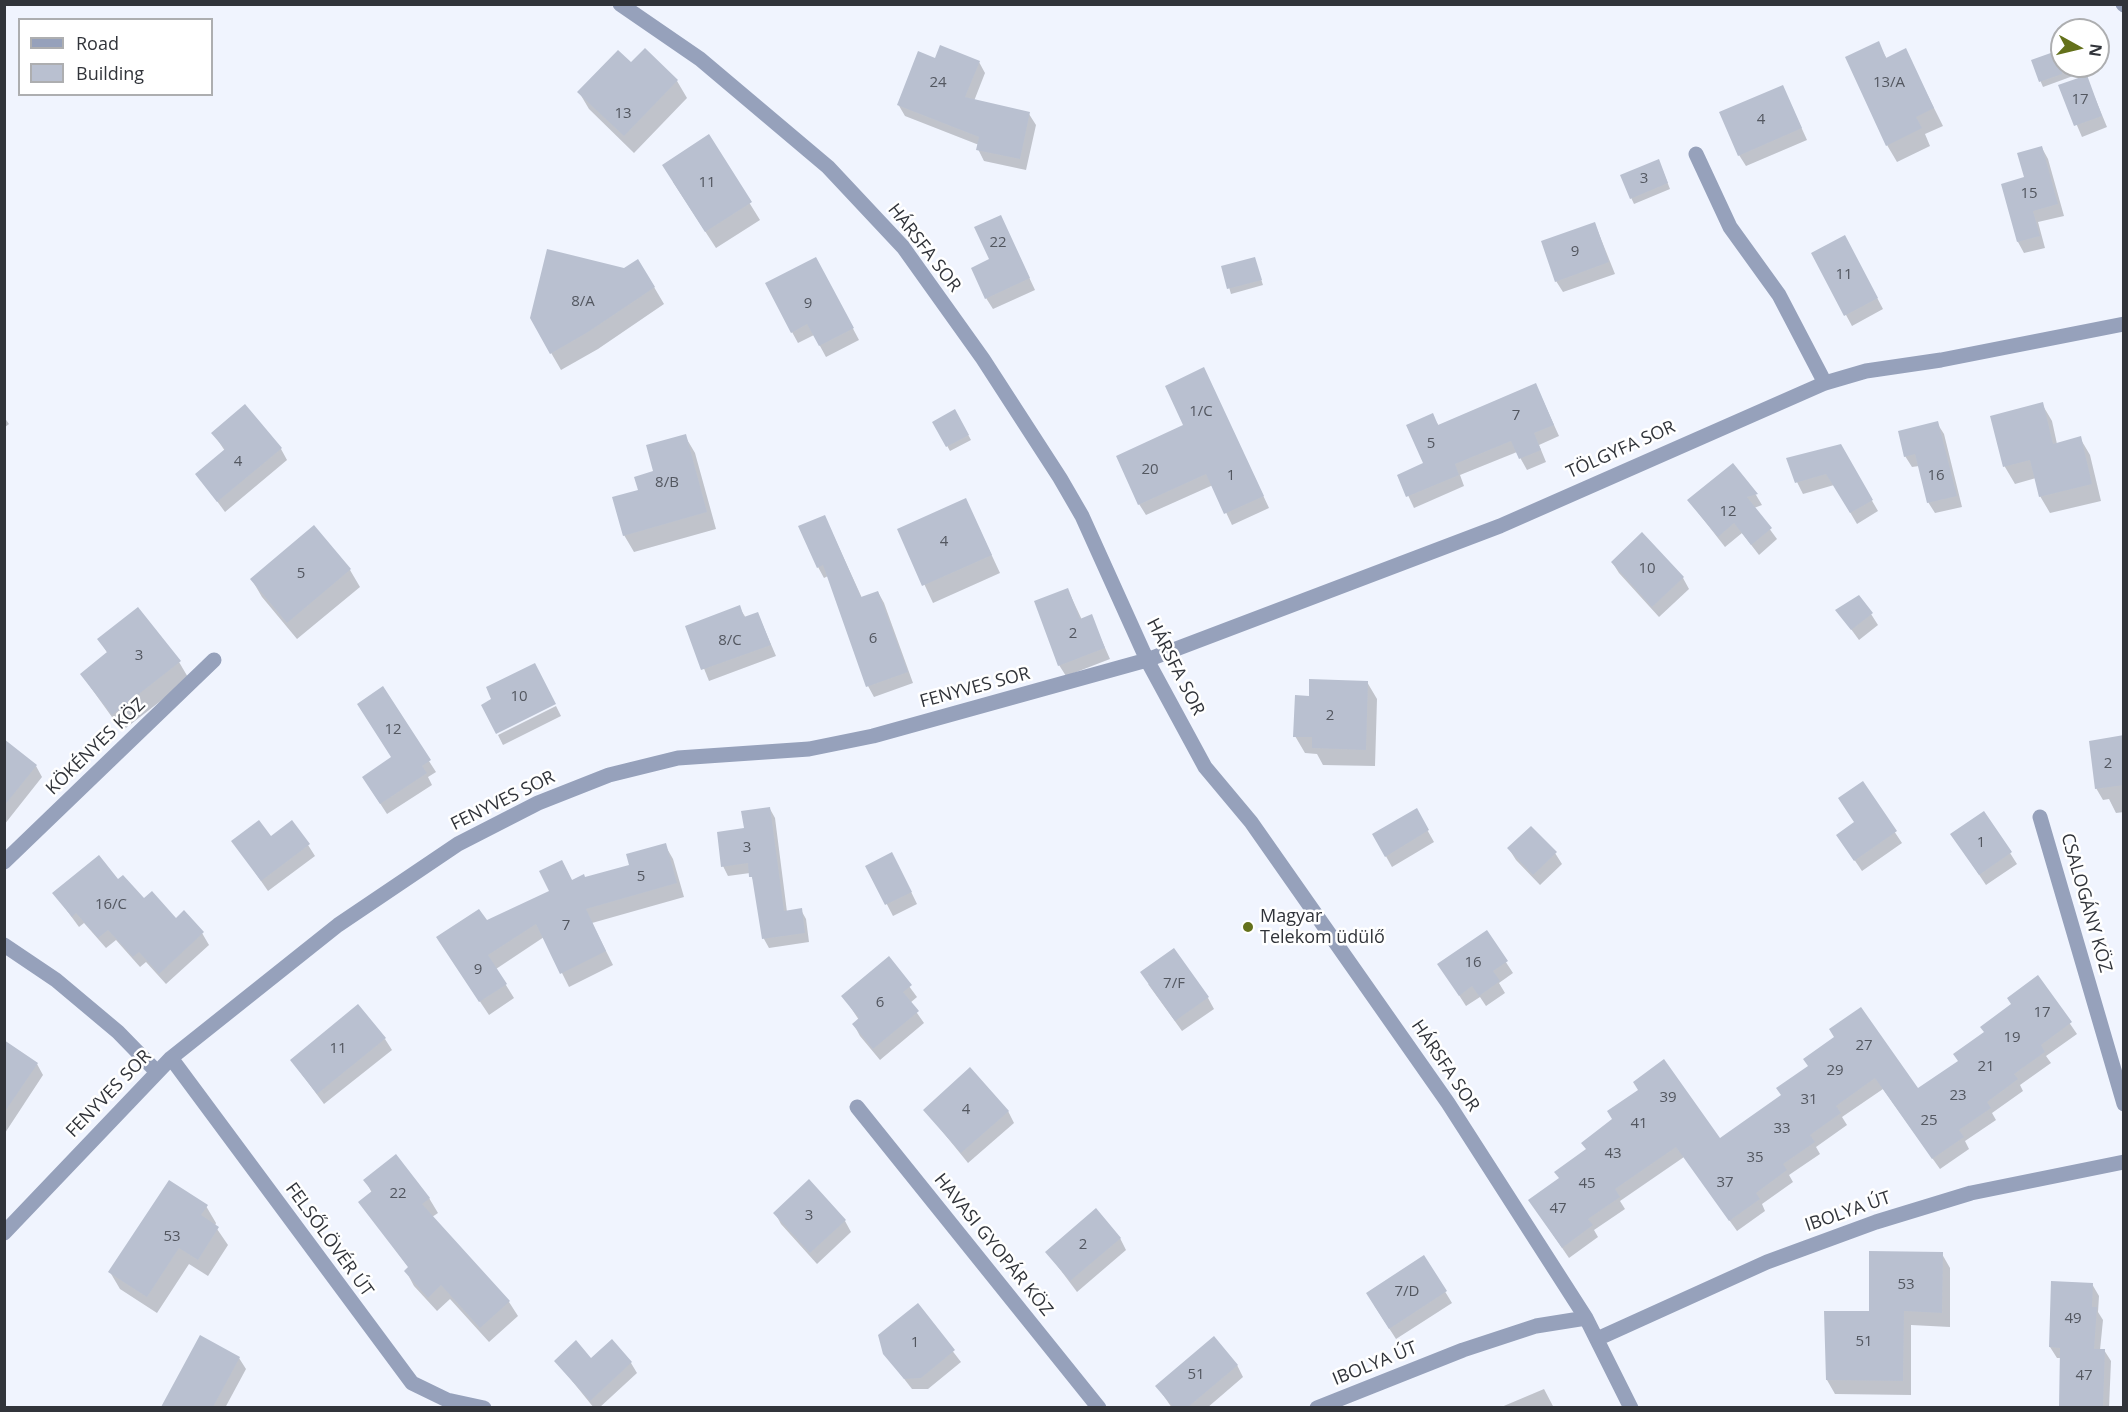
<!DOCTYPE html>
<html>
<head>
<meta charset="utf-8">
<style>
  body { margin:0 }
  #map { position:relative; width:2128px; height:1412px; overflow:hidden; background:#f0f4fe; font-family:"Open Sans",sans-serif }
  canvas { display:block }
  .frame { position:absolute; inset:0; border:6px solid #31343a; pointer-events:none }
  .legend { position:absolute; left:18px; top:18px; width:195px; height:78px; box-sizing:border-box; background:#fff; border:2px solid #adaeb0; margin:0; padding:8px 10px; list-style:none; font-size:18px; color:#31343a }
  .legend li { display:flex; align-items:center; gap:12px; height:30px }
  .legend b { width:30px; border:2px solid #adaeb0 }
  .north { position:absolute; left:2050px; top:18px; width:60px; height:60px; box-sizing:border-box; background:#fff; border:2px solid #adaeb0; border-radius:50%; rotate:98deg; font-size:16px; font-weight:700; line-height:24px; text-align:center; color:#31343a }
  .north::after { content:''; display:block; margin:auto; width:21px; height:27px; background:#64711b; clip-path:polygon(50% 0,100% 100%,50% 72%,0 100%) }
</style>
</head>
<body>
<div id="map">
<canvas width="2128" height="1412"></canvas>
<div class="frame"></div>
<ul class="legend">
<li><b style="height:8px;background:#96a1bb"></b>Road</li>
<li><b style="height:16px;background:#b9c0d0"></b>Building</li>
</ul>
<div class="north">N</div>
</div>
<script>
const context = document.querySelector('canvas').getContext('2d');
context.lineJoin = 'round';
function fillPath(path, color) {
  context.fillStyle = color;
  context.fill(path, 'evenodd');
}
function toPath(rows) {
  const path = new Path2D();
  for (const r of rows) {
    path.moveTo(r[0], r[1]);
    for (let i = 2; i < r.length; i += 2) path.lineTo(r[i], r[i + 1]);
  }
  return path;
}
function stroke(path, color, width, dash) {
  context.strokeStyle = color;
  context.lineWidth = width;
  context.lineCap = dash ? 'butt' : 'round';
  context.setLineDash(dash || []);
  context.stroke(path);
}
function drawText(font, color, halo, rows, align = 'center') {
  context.font = font + ' "Open Sans",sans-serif';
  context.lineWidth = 5;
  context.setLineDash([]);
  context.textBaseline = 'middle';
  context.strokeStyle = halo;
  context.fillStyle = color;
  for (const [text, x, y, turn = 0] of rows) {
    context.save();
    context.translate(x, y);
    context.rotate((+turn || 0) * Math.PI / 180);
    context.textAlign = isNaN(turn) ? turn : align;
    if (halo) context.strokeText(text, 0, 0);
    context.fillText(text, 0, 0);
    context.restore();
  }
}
fillPath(toPath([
  [1878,43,1887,59,1905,50,1943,126,1925,134,1930,146,1897,162,1887,145],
  [2062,51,2062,66,2069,66,2073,76,2043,87,2032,61],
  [936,59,979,62,985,73,974,101,1029,114,1036,125,1026,170,984,161,978,149,979,145,905,116,898,104],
  [631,64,677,81,687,98,634,153,589,109,579,92],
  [2086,76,2107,127,2082,137,2060,86],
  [1783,87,1807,140,1746,166,1739,155],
  [708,136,760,220,716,248,673,182],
  [2042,148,2048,159,2064,216,2038,222,2045,248,2024,253,2018,242,2002,185,2025,178],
  [1661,166,1670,189,1634,204,1621,176],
  [1001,217,1035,290,993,309,986,298,991,260],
  [1595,224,1615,274,1563,292,1556,281],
  [1851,248,1883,309,1852,326,1846,315],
  [1254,258,1263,285,1231,294,1223,267],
  [822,270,859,340,826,357,814,335,798,343,792,332],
  [654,287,664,304,598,349,561,370,531,318],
  [1204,369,1269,508,1232,525,1213,485,1146,515,1139,504,1185,426],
  [1536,385,1559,436,1539,445,1546,462,1527,470,1517,452,1460,475,1464,486,1414,508,1399,476,1425,464,1432,415,1439,426],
  [2042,404,2052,421,2057,444,2080,438,2090,455,2101,501,2050,513,2040,496,2036,478,2015,484,2005,467,1992,417],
  [955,411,971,440,950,451,934,422],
  [4,417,9,424,4,428],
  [1937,423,1944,434,1962,507,1935,513,1928,502,1919,466,1912,467,1905,456],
  [213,433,281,449,287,460,225,512,197,474,225,451],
  [685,436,695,453,716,529,634,552,624,535,639,491],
  [1840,446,1878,511,1857,524,1834,485,1803,494,1797,482],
  [1732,466,1756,495,1762,505,1754,508,1777,539,1759,555,1742,533,1725,547,1689,501],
  [966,500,1000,573,933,603,899,530],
  [825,517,862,598,878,592,884,603,913,683,874,697,868,686,828,576,824,578,818,567],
  [314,527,350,570,360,587,297,639,262,597,252,580],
  [1612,562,1683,578,1689,589,1659,617,1619,573],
  [1068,590,1082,620,1091,616,1110,659,1066,676,1059,665],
  [739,607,746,618,758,614,776,656,709,681,687,626],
  [1837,610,1871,614,1878,625,1859,640],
  [99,639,179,662,189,679,122,731,81,674,108,654],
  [1367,682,1377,699,1375,766,1323,765,1317,754,1305,753,1295,736,1310,697],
  [382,688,436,772,428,777,432,785,387,814,370,788,393,758],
  [556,706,561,716,503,745,498,735],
  [2124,736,2124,812,2116,813,2109,799,2103,800,2096,788],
  [4,741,36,766,42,777,4,825],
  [1862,783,1902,843,1862,871,1845,846,1855,823],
  [770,809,775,818,787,912,801,910,806,919,809,942,769,948,764,939,755,884,750,873,728,876,723,866,745,830],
  [1416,810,1434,842,1392,867,1374,835],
  [271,839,308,845,315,856,268,891,233,841],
  [665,845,673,859,684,897,592,923,613,965,569,987,544,937,496,969,514,998,489,1015,446,951,486,922,551,891,562,861,572,881,585,879,631,866],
  [1959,845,2010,853,2017,864,1986,885],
  [1509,849,1555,853,1562,864,1540,885,1516,860],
  [898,865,917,904,893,916,867,866],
  [118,882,176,920,202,933,209,945,166,984,146,962,140,967,116,940,106,948,84,923,79,927,54,893],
  [1486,932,1513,973,1499,983,1505,993,1486,1006,1480,997,1466,1006,1446,975],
  [889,959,917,997,910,1003,924,1023,880,1060,860,1036,854,1025,859,1020,843,996],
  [2038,977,2077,1034,2046,1056,2051,1063,2020,1085,2023,1091,1992,1113,1996,1120,1965,1141,1969,1149,1940,1169,1883,1089,1842,1117,1847,1125,1816,1147,1820,1154,1789,1175,1793,1182,1762,1204,1765,1211,1737,1231,1684,1157,1620,1201,1625,1209,1594,1230,1598,1237,1569,1258,1530,1201,1560,1179,1587,1150,1720,1140,1782,1096,1836,1038,1918,1090,1959,1062],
  [1148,984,1208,998,1214,1009,1182,1031],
  [385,1039,392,1050,324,1104,292,1061],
  [4,1042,37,1064,43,1075,5,1133],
  [925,1110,1008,1111,1014,1123,968,1163],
  [365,1180,429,1198,438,1213,432,1217,509,1302,518,1316,489,1342,450,1299,437,1311,414,1286,406,1271,409,1268,360,1202,372,1193],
  [206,1206,216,1223,215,1226,228,1245,208,1276,189,1264,157,1313,120,1289,110,1272],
  [775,1213,845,1221,851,1232,817,1264,781,1224],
  [1120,1238,1126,1250,1077,1292,1047,1252],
  [1942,1254,1950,1268,1950,1327,1911,1325,1911,1395,1835,1394,1827,1380,1825,1312,1870,1312],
  [1424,1257,1452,1303,1396,1339,1374,1305],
  [2092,1284,2099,1296,2098,1312,2103,1320,2100,1350,2104,1350,2111,1361,2109,1408,2061,1408,2062,1358,2057,1358,2050,1347],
  [917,1305,961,1362,928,1389,912,1389,884,1353],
  [200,1337,239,1358,246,1369,225,1408,163,1408],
  [591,1360,631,1363,637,1373,599,1408,594,1408,556,1361],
  [1237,1365,1243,1377,1207,1408,1172,1408,1157,1386],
  [1544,1389,1554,1408,1499,1408]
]), '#0003');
fillPath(toPath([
  [1879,41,1886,58,1906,48,1934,108,1916,117,1922,128,1886,146,1845,57],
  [940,45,980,61,965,97,1030,112,1020,159,976,150,979,137,897,105,918,51,935,58],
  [645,48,678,80,624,136,577,92,618,50,631,62],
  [2062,49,2062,74,2039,82,2031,60],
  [2087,75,2102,116,2074,126,2058,85],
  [1783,85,1802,128,1738,156,1719,112],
  [709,134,752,202,705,232,662,165],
  [2042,146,2058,204,2033,211,2040,236,2017,242,2001,184,2024,177,2017,153],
  [1659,159,1668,183,1630,199,1620,175],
  [1001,215,1030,278,985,299,971,268,989,259,974,227],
  [1595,222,1609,262,1555,282,1541,241],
  [1845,235,1878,298,1844,316,1811,253],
  [547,249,624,268,638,259,655,287,588,332,550,354,530,318],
  [816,257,854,328,819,346,807,324,791,333,765,283],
  [1255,257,1262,280,1227,289,1221,266],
  [1204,367,1264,496,1224,514,1206,474,1138,505,1116,456,1183,425,1165,386],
  [1536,383,1554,425,1534,433,1541,450,1519,459,1511,441,1455,464,1459,475,1406,497,1397,475,1423,463,1406,425,1433,413,1438,425],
  [2043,402,2053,444,2081,436,2092,484,2039,497,2030,460,2003,467,1990,416],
  [245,404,282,448,217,502,195,474,225,449,211,433],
  [955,409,969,435,946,447,932,422],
  [1938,421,1957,496,1927,503,1915,454,1904,457,1898,431],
  [686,434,707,512,623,536,612,497,638,490,634,477,653,471,646,445],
  [1841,444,1873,500,1850,513,1826,474,1795,483,1786,458],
  [1733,463,1758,494,1747,497,1772,528,1751,545,1734,523,1718,537,1687,500],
  [966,498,992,555,922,586,897,529],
  [825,515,861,597,878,591,908,672,866,687,823,565,817,568,798,526],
  [314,525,351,569,287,623,250,579],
  [1642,532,1684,577,1652,607,1611,562],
  [1068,588,1080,619,1092,614,1105,648,1058,666,1034,601],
  [1859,595,1873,613,1851,630,1835,610],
  [740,605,744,617,758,612,771,645,701,670,685,626],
  [138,607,181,661,112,715,80,674,107,652,97,639],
  [535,663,556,704,496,734,481,705,491,699,486,687],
  [1309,679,1368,681,1366,750,1312,748,1312,737,1293,737,1295,695,1309,696],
  [383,686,431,760,422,766,427,773,380,804,362,777,391,757,357,704],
  [2124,735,2124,785,2095,789,2089,741],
  [4,739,37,765,4,806],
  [1863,781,1897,831,1854,861,1836,835,1854,822,1838,798],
  [770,807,784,911,802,908,805,933,762,939,752,877,749,877,748,863,721,867,717,832,744,828,741,811],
  [1417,808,1429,830,1385,857,1372,834],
  [1984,811,2012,852,1979,875,1950,834],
  [259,820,271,836,292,820,310,844,261,881,231,841],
  [1531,826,1557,852,1533,875,1507,848],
  [666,843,677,883,586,909,606,951,560,974,536,924,488,955,507,984,479,1002,436,937,479,909,487,920,549,891,539,871,562,860,572,880,584,874,585,877,629,865,626,854],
  [892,852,912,892,885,905,865,866],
  [99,855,118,879,123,875,144,898,152,891,176,918,184,910,204,932,159,974,139,952,133,957,108,930,98,938,76,913,72,917,52,893],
  [1487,930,1508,961,1493,971,1500,981,1479,996,1472,986,1459,996,1437,964],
  [1174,948,1209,997,1175,1021,1140,972],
  [889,956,912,985,903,992,919,1011,873,1049,852,1024,859,1018,841,996],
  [2038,975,2072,1022,2041,1045,2045,1052,2014,1074,2018,1079,1987,1102,1991,1108,1959,1130,1964,1137,1932,1159,1875,1078,1836,1106,1841,1113,1810,1135,1815,1142,1783,1164,1787,1170,1756,1193,1760,1199,1729,1221,1676,1147,1615,1189,1620,1197,1588,1219,1593,1225,1562,1248,1528,1200,1559,1178,1554,1172,1586,1149,1581,1143,1612,1119,1607,1111,1638,1090,1633,1082,1664,1059,1720,1138,1781,1095,1776,1088,1808,1066,1803,1059,1834,1037,1829,1029,1861,1007,1918,1088,1958,1061,1953,1054,1984,1032,1980,1027,2011,1004,2007,998],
  [358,1004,386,1038,317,1094,290,1060],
  [4,1040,38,1063,4,1113],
  [970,1067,1009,1111,961,1153,923,1110],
  [396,1154,430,1198,422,1204,510,1301,480,1328,441,1285,428,1298,404,1271,408,1267,358,1202,372,1191,363,1180],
  [809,1179,846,1220,810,1253,773,1213],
  [169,1180,208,1205,201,1215,219,1227,198,1260,179,1248,147,1297,108,1272],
  [1096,1208,1121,1238,1070,1281,1045,1252],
  [1869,1251,1943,1252,1942,1313,1904,1311,1903,1381,1826,1380,1824,1311,1869,1311],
  [1424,1255,1447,1291,1389,1329,1366,1293],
  [2051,1281,2093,1283,2092,1307,2097,1307,2094,1349,2105,1349,2103,1407,2059,1407,2060,1348,2049,1347],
  [918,1303,955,1350,921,1378,904,1379,883,1354,878,1335],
  [200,1335,240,1357,213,1407,161,1407],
  [1214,1336,1238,1365,1188,1407,1173,1407,1155,1386],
  [612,1339,632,1362,590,1401,554,1361,576,1340,591,1358]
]), '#b9c0d0');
stroke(toPath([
  [620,4,700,59,828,167,903,247,983,359,1060,478,1082,516,1147,660,1205,767,1251,822,1448,1103,1586,1318,1631,1408],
  [2123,4,2124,5],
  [1696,154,1730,227,1779,295,1825,383],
  [2040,817,2124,1104],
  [4,862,214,660],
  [4,945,56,980,118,1032,157,1072],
  [171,1058,412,1383,447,1400,484,1408],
  [857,1107,1099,1408],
  [4,1233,171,1058,338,925,458,844,538,803,609,775,678,758,809,749,873,736,1147,660,1500,526,1825,383,1866,371,1941,360,2124,324],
  [1597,1339,1767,1262,1876,1222,1971,1193,2124,1162],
  [1317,1408,1463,1350,1536,1326,1586,1318]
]), '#96a1bb', 15);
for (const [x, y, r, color] of [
  [1248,927,6,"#64711b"]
]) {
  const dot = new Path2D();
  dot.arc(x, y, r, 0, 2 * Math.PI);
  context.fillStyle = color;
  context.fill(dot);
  stroke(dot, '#fff', 2);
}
drawText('15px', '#535760', null, [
  ["24",938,83],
  ["13/A",1889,83],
  ["17",2080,100],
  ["13",623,114],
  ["4",1761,120],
  ["3",1644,179],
  ["11",707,183],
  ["15",2029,194],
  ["22",998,243],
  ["9",1575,252],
  ["11",1844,275],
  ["8/A",583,302],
  ["9",808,304],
  ["1/C",1201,412],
  ["7",1516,416],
  ["5",1431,444],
  ["4",238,462],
  ["20",1150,470],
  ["1",1231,476],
  ["16",1936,476],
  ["8/B",667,483],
  ["12",1728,512],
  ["4",944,542],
  ["10",1647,569],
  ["5",301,574],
  ["2",1073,634],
  ["6",873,639],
  ["8/C",730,641],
  ["3",139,656],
  ["10",519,697],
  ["2",1330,716],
  ["12",393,730],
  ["2",2108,764],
  ["1",1981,843],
  ["3",747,848],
  ["5",641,877],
  ["16/C",111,905],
  ["7",566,926],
  ["16",1473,963],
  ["9",478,970],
  ["7/F",1174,984],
  ["6",880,1003],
  ["17",2042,1013],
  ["19",2012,1038],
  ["27",1864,1046],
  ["11",338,1049],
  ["21",1986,1067],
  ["29",1835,1071],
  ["23",1958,1096],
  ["39",1668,1098],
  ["31",1809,1100],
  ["4",966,1110],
  ["25",1929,1121],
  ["41",1639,1124],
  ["33",1782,1129],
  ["43",1613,1154],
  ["35",1755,1158],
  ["37",1725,1183],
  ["45",1587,1184],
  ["22",398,1194],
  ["47",1558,1209],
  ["3",809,1216],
  ["53",172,1237],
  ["2",1083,1245],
  ["53",1906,1285],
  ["7/D",1407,1292],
  ["49",2073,1319],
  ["51",1864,1342],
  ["1",915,1343],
  ["51",1196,1375],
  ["47",2084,1376]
]);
drawText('18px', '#31343a', '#fff', [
  ["HÁRSFA SOR",924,248,52],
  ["TÖLGYFA SOR",1621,450,-24],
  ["HÁRSFA SOR",1175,667,63],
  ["FENYVES SOR",975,688,-15],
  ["KÖKÉNYES KÖZ",96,747,-44],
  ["FENYVES SOR",503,801,-26],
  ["CSALOGÁNY KÖZ",2086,903,74],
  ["HÁRSFA SOR",1445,1066,56],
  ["FENYVES SOR",109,1094,-46],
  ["IBOLYA ÚT",1848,1212,-19],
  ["FELSŐLÖVÉR ÚT",329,1240,54],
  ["HAVASI GYOPÁR KÖZ",993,1245,51],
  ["IBOLYA ÚT",1375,1364,-22]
]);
drawText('18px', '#31343a', '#fff', [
  ["Magyar",1260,917],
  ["Telekom üdülő",1260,938]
], 'left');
</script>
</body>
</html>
